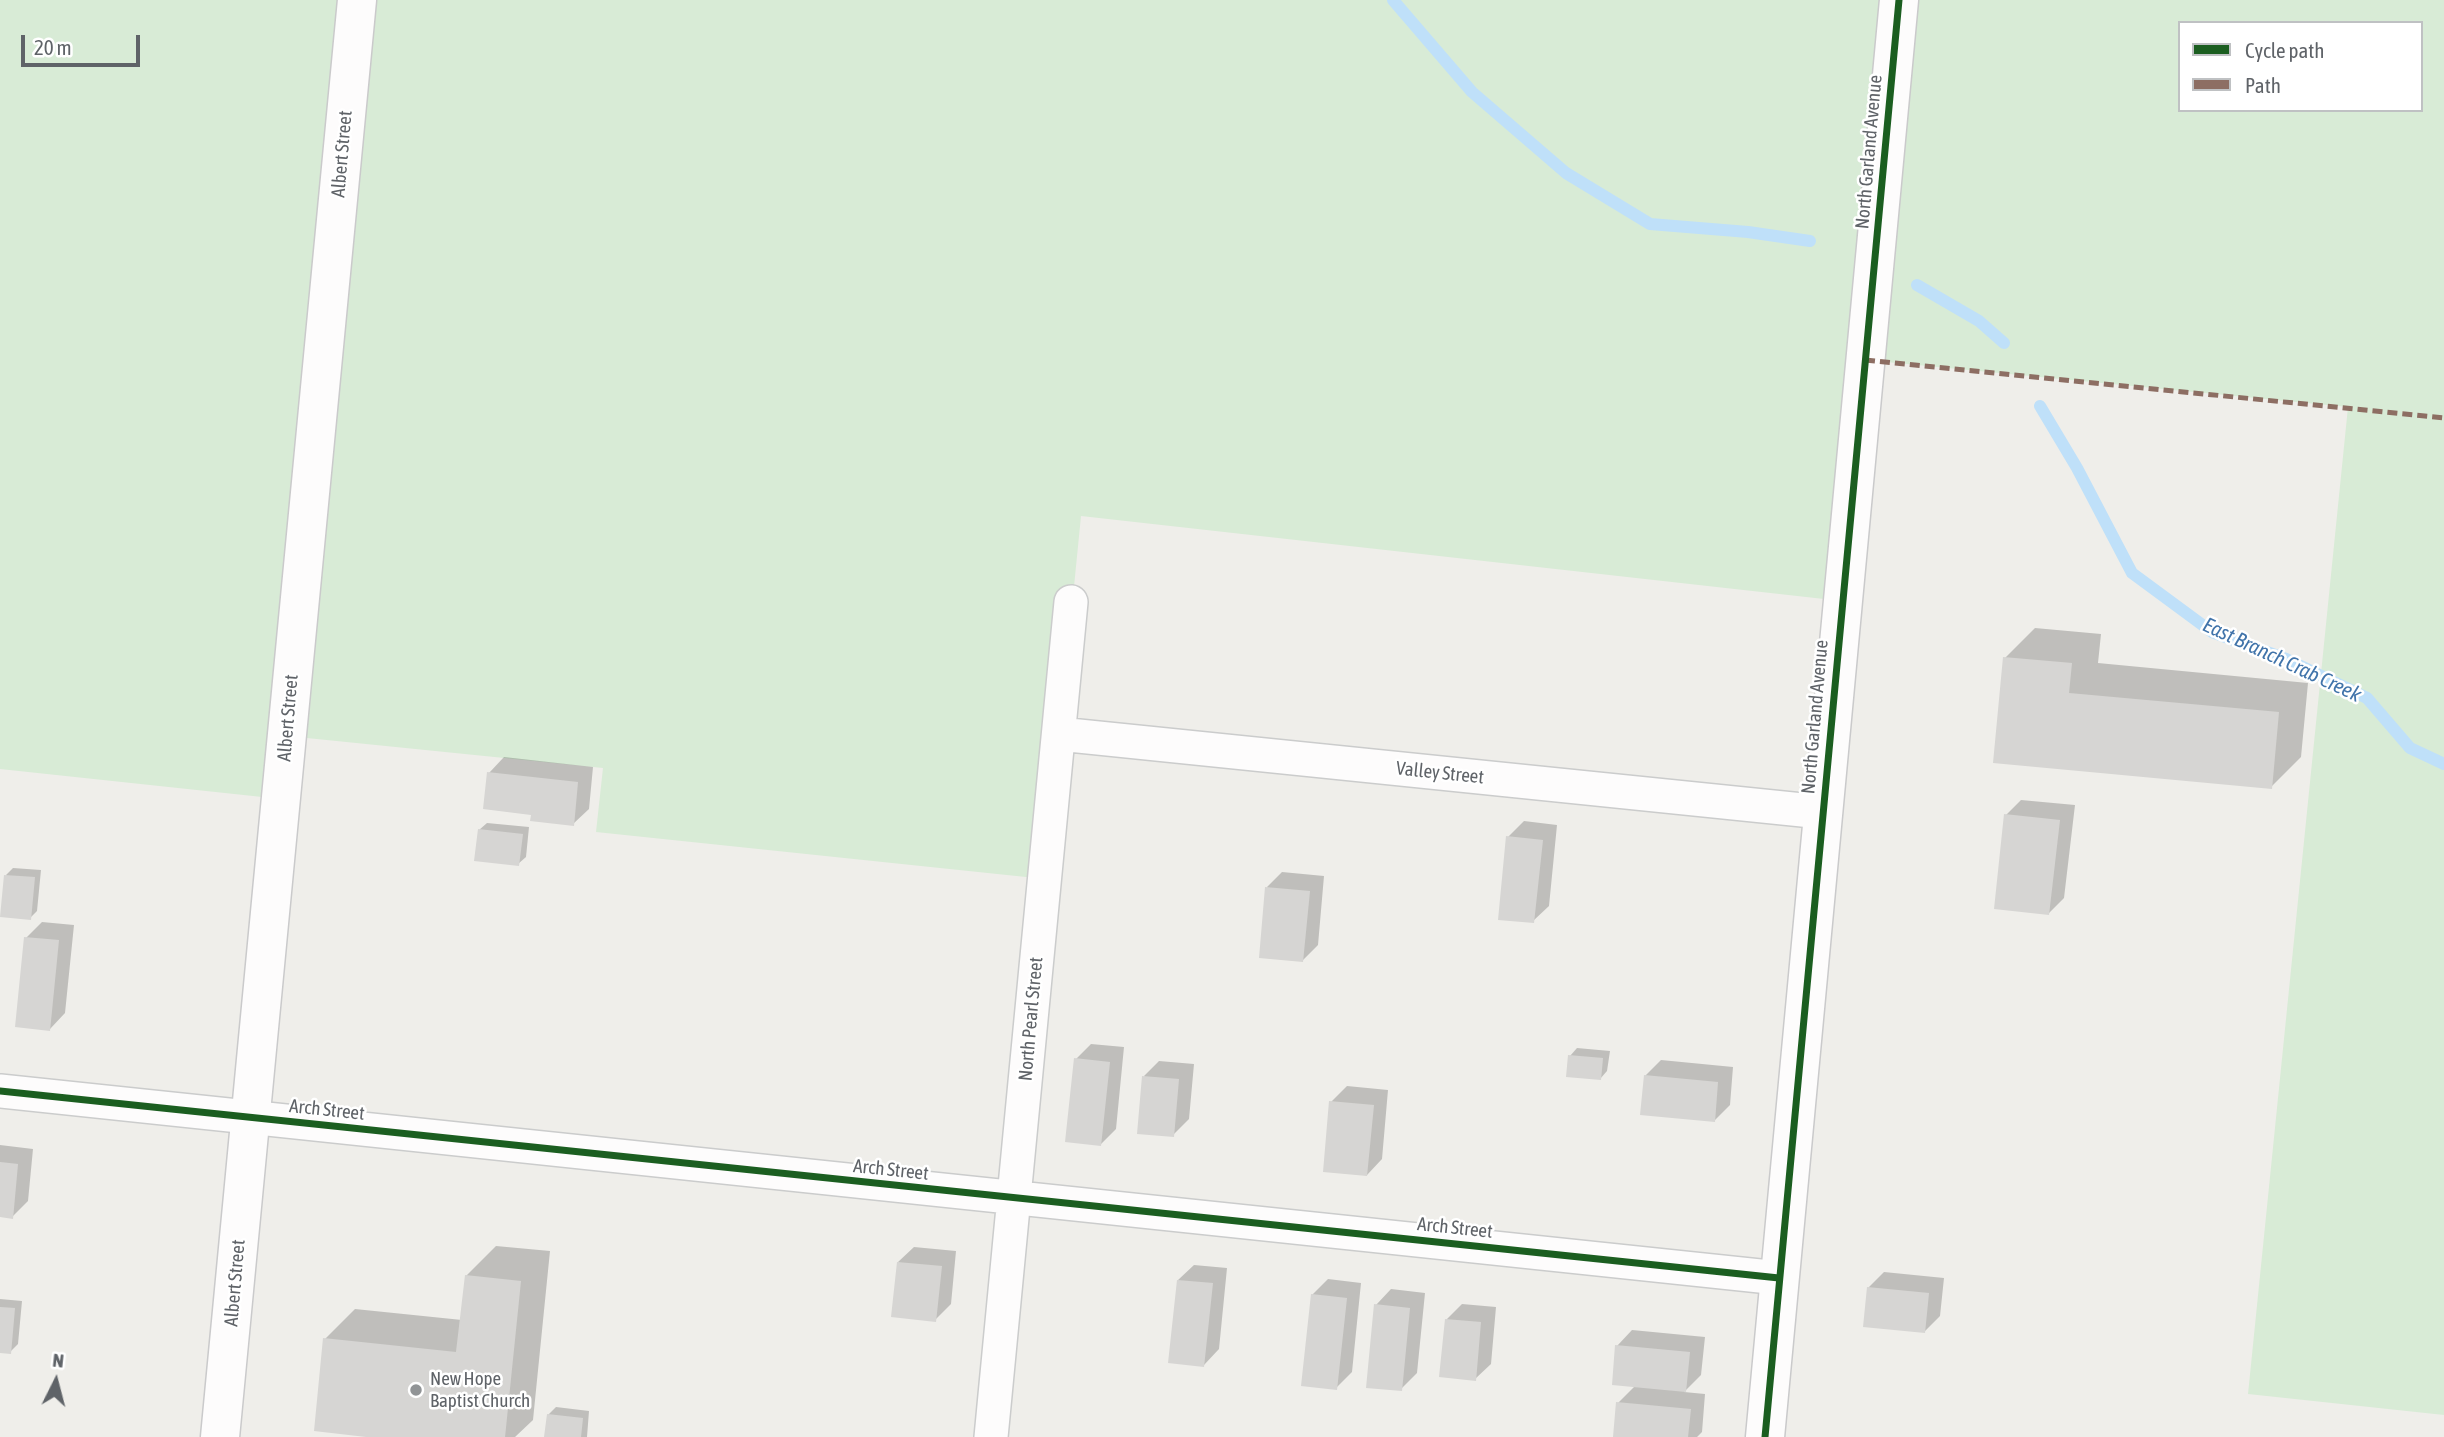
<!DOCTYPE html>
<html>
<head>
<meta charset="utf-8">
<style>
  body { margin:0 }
  #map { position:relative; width:2444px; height:1437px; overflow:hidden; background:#efeeea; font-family:"Asap Condensed",sans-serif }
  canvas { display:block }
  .legend { position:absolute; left:2178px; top:21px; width:245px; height:91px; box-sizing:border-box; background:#fff; border:2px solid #bfc1c3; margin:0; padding:9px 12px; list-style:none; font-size:21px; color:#5f6368 }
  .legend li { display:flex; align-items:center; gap:14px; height:35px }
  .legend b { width:35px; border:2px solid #bfc1c3 }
  .north { position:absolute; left:21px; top:1346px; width:70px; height:70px; -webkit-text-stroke:5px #fff; paint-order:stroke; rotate:6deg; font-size:19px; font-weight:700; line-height:28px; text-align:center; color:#5f6368 }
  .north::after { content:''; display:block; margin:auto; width:24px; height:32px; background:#5f6368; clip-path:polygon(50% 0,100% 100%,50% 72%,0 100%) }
  .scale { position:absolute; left:21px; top:35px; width:119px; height:32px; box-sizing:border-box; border:4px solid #5f6368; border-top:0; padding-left:9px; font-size:21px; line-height:24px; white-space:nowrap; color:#5f6368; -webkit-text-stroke:5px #fff; paint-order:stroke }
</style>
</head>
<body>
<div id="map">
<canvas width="2444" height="1437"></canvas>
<ul class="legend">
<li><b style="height:9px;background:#1b5e20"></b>Cycle path</li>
<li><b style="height:9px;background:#8d6e63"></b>Path</li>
</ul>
<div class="north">N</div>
<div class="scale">20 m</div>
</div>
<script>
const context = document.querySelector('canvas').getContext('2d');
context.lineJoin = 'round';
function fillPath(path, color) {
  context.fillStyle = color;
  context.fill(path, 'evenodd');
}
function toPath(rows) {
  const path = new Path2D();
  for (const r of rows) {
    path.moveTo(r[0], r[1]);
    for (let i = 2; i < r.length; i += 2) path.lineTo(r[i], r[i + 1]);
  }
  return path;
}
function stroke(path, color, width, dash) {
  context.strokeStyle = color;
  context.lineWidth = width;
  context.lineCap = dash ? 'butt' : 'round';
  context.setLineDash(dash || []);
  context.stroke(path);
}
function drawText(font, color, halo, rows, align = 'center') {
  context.font = font + ' "Asap Condensed",sans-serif';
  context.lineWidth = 5;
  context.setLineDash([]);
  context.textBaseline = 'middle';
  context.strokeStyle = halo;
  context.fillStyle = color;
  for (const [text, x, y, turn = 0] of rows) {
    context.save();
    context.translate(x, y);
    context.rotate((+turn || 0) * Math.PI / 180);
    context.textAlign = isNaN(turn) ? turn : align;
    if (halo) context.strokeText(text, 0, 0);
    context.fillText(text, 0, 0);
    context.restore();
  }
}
fillPath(toPath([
  [0,0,2444,0,2444,1415,2248,1394,2348,407,1866,360,1842,601,1081,516,1045,879,596,832,603,768,287,736,281,799,0,769],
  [2180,23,2421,23,2421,110,2180,110]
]), '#d8ebd6');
fillPath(toPath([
  [2035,628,2101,634,2098,663,2308,683,2301,757,2271,787,1995,761,2005,658],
  [504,757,593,767,589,809,573,824,533,813,489,773],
  [2021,800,2075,805,2064,898,2049,913,2006,815],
  [1524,821,1557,825,1549,906,1533,921,1508,837],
  [487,823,529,827,526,857,518,864,479,830],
  [13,868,41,870,37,911,30,918,6,875],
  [1282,872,1324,876,1318,945,1303,960,1267,887],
  [42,922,74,925,65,1013,50,1029,26,938],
  [1091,1044,1124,1047,1116,1129,1101,1144,1076,1059],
  [1577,1048,1610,1051,1607,1071,1600,1079,1570,1056],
  [1661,1060,1733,1067,1730,1105,1714,1121,1645,1076],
  [1159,1061,1194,1064,1189,1119,1173,1135,1144,1076],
  [1347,1086,1388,1090,1382,1159,1367,1175,1331,1102],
  [0,1145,33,1149,28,1201,12,1217,0,1216],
  [496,1246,550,1251,533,1420,515,1437,383,1437,325,1339,355,1309,462,1320,466,1276],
  [914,1247,956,1251,951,1304,935,1320,898,1262],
  [1194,1265,1227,1268,1219,1349,1204,1365,1178,1280],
  [1884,1272,1944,1278,1940,1316,1925,1331,1868,1288],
  [1328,1279,1361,1283,1352,1372,1336,1388,1312,1295],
  [1391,1289,1425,1293,1417,1373,1401,1389,1376,1305],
  [0,1299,22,1301,18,1344,10,1352,0,1351],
  [1462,1304,1496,1307,1491,1364,1475,1379,1446,1320],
  [1632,1330,1705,1337,1701,1375,1684,1392,1705,1394,1702,1432,1697,1437,1615,1437,1618,1403,1636,1385,1617,1346],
  [556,1407,589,1411,587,1437,546,1437,548,1415]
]), '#0003');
stroke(toPath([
  [1393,0,1472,92,1566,173,1650,224,1748,232,1810,241],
  [1917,285,1979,321,2004,343],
  [2040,406,2077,468,2132,573,2212,632,2286,659,2367,698,2410,748,2444,764]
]), '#bfe0f9', 12);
fillPath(toPath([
  [2003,657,2072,663,2069,693,2279,712,2272,789,1993,763],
  [487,772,578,782,574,826,530,821,531,815,483,809],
  [2004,814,2060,820,2049,915,1994,909],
  [478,829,523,834,519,866,474,861],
  [1506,836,1543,840,1534,923,1498,920],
  [4,875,35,877,31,920,0,917],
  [1265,887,1310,891,1303,962,1259,958],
  [24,937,59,940,50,1031,15,1027],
  [1568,1055,1603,1058,1601,1080,1566,1077],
  [1074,1058,1110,1062,1101,1146,1065,1142],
  [1644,1075,1718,1082,1715,1122,1640,1115],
  [1142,1076,1179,1079,1174,1137,1137,1134],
  [1329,1101,1374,1105,1367,1176,1323,1172],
  [0,1162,18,1164,13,1219,0,1217],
  [897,1262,942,1266,936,1322,891,1317],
  [465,1275,521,1281,505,1437,366,1437,314,1431,323,1338,456,1352],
  [1177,1280,1213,1283,1204,1367,1168,1363],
  [1867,1287,1929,1293,1925,1333,1863,1327],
  [1311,1294,1347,1298,1337,1390,1301,1386],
  [1374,1304,1410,1308,1402,1391,1366,1388],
  [0,1307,15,1308,11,1354,0,1353],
  [1445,1319,1481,1322,1476,1381,1439,1377],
  [1615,1345,1690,1352,1686,1392,1612,1385],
  [1616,1402,1691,1409,1688,1437,1613,1437],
  [547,1414,583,1418,581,1437,544,1437]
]), '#d6d5d3');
const street = toPath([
  [1059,734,1822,812],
  [0,1091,1779,1278],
  [991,1437,1071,602]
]);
const secondary = toPath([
  [220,1437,357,0],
  [1765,1437,1899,0]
]);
stroke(street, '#cbcccc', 36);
stroke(secondary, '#cacacb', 41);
stroke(street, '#fdfcfc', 33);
stroke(secondary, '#fdfcfc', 38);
stroke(toPath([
  [1865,360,2444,418]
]), '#8d6e63', 5, [10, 5]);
stroke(toPath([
  [0,1091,1779,1278],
  [1765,1437,1899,0]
]), '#1b5e20', 7);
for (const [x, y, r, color] of [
  [416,1390,7,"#919496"]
]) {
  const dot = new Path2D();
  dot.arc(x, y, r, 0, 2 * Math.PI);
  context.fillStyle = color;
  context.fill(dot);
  stroke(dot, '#fff', 2.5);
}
drawText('19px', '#5f6368', '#fff', [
  ["North Garland Avenue",1869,152,-85],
  ["Albert Street",342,154,-85],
  ["North Garland Avenue",1815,717,-85],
  ["Albert Street",288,718,-85],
  ["Valley Street",1440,773,6],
  ["North Pearl Street",1031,1019,-85],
  ["Arch Street",327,1110,6],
  ["Arch Street",891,1170,6],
  ["Arch Street",1455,1228,6],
  ["Albert Street",235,1283,-85]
]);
drawText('19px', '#5f6368', '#fff', [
  ["New Hope",430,1379],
  ["Baptist Church",430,1401]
], 'left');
drawText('italic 21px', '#4174aa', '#fff', [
  ["East Branch Crab Creek",2282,660,25]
]);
</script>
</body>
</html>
